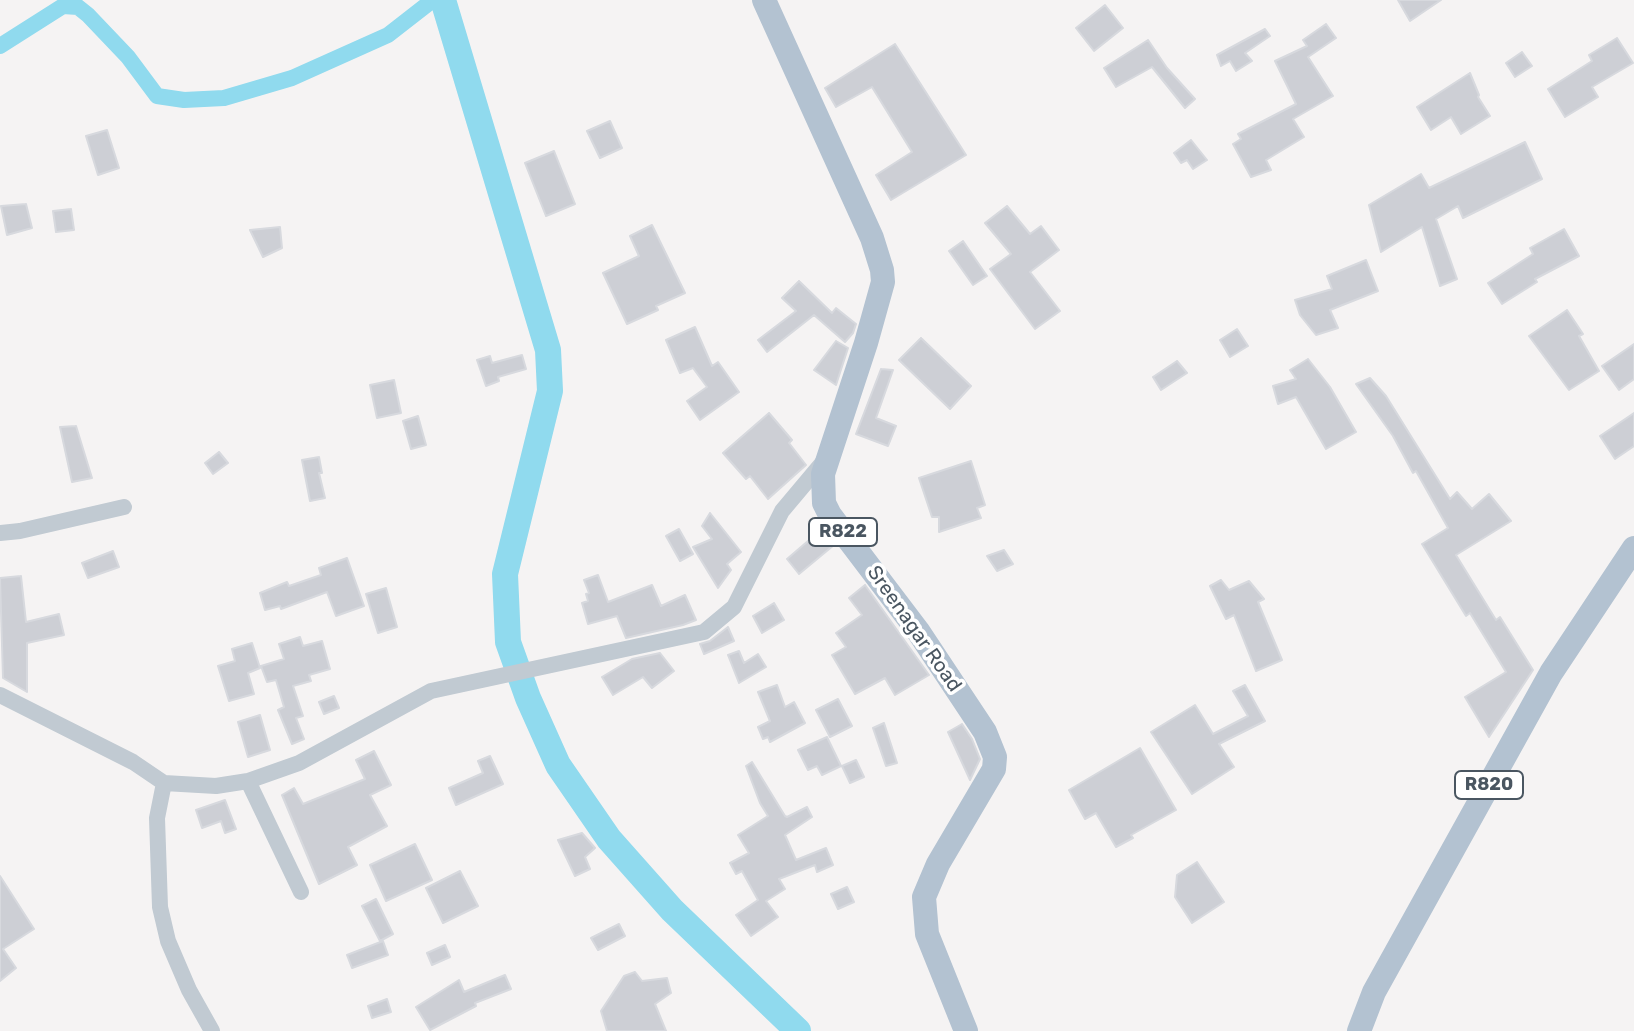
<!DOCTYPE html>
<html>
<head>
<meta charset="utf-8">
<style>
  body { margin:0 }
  canvas { display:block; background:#f5f3f3 }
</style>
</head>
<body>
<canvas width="1634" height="1031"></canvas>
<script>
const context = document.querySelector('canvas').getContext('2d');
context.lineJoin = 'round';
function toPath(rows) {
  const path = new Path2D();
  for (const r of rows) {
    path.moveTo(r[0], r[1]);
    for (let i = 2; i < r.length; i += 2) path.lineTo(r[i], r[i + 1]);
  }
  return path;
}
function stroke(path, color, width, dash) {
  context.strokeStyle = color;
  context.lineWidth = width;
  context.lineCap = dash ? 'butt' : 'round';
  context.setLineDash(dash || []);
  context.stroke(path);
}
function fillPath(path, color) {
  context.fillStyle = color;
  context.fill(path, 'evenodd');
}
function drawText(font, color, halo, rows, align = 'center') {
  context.font = font + ' Rubik,sans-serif';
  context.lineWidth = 7;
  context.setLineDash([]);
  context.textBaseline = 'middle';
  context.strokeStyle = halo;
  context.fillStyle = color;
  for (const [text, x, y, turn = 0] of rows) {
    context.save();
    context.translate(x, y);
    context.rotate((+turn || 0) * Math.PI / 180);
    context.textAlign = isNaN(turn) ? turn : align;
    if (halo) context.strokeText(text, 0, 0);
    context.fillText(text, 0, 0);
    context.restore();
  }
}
stroke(toPath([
  [0,46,63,6,78,7,88,15,128,57,157,96,184,100,224,98,292,78,388,35,433,0]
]), '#90daee', 16);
stroke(toPath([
  [443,0,548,350,550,391,505,574,508,642,528,698,558,765,609,839,672,910,798,1031]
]), '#90daee', 26);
const building = toPath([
  [1398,0,1441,0,1410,21,1398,0],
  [1105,5,1123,28,1094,51,1076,28,1105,5],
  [1326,24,1336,38,1308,57,1333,96,1293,119,1304,137,1266,160,1271,170,1251,177,1233,144,1241,139,1238,134,1296,104,1275,61,1307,46,1303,40,1326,24],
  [1265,29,1270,36,1245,53,1252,61,1236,71,1230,61,1221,66,1217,55,1265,29],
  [1617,38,1633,63,1592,87,1598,97,1565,117,1548,89,1592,61,1589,55,1617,38],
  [1148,40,1167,68,1195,99,1185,108,1152,67,1116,87,1104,68,1148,40],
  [895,44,966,155,891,200,876,175,912,152,872,87,836,107,825,88,895,44],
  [1522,52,1532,66,1515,77,1506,63,1522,52],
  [1470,73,1479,95,1478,97,1490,116,1461,134,1451,117,1431,130,1417,107,1470,73],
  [610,121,622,148,600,158,587,131,610,121],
  [107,130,119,168,98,175,86,136,107,130],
  [1191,140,1207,160,1193,169,1187,160,1181,163,1174,153,1191,140],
  [1525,142,1542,179,1463,218,1458,206,1436,219,1457,279,1440,286,1422,227,1381,252,1369,205,1421,174,1429,188,1525,142],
  [554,151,575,204,546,216,525,163,554,151],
  [26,204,32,228,7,235,1,206,26,204],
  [1007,206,1030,234,1041,226,1059,250,1030,272,1060,311,1035,329,990,269,1011,254,985,223,1007,206],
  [71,209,74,230,56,232,53,211,71,209],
  [652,225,685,293,656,306,658,310,627,324,603,273,639,256,630,236,652,225],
  [280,227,282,248,263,257,250,230,280,227],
  [1564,229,1579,256,1535,279,1537,282,1502,304,1488,283,1533,254,1530,248,1564,229],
  [963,241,987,276,973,285,949,251,963,241],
  [1366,260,1378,291,1330,310,1338,328,1316,335,1300,315,1295,300,1332,289,1327,276,1366,260],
  [799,281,832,313,836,308,856,324,853,333,845,342,814,315,767,352,758,340,796,311,782,298,799,281],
  [1567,310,1583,334,1579,336,1599,371,1569,390,1529,336,1567,310],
  [695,327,712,366,718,362,739,392,700,420,687,401,707,387,693,368,680,373,666,340,695,327],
  [1237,329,1248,346,1230,357,1220,340,1237,329],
  [921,338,971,386,950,409,899,360,921,338],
  [836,341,848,348,836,385,814,370,836,341],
  [1634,344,1634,379,1619,390,1602,366,1634,344],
  [522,355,526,369,498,377,499,381,486,386,477,360,490,356,492,363,522,355],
  [1308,359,1330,387,1356,432,1326,449,1296,397,1278,404,1273,386,1296,379,1290,370,1308,359],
  [1177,361,1187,373,1161,390,1153,377,1177,361],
  [881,369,893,370,876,418,896,426,888,446,856,434,881,369],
  [1370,378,1386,396,1450,499,1457,492,1472,509,1489,494,1511,521,1456,555,1496,620,1500,617,1533,670,1489,737,1465,697,1506,672,1470,613,1466,616,1422,544,1448,528,1416,471,1413,473,1393,436,1356,384,1370,378],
  [394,380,401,413,377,418,370,385,394,380],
  [769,413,792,440,789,443,806,465,768,499,750,476,746,479,723,453,769,413],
  [1634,413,1634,446,1615,459,1600,436,1634,413],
  [418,416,426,445,411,449,403,421,418,416],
  [76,426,92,478,72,482,60,427,76,426],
  [219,452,228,463,213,474,205,463,219,452],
  [319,457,322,473,319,473,325,498,310,501,302,460,319,457],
  [971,461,985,505,977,508,981,518,939,532,939,517,932,517,919,478,971,461],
  [710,513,741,552,727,564,731,570,718,588,693,547,712,539,702,526,710,513],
  [679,529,693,554,680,561,666,536,679,529],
  [822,529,834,545,799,574,787,559,822,529],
  [1004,550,1013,564,997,571,987,556,1004,550],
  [113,551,119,567,88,578,82,563,113,551],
  [347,558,364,606,336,616,327,592,281,609,280,606,265,610,260,593,287,582,289,586,321,575,319,568,347,558],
  [598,575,608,602,652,585,661,606,685,595,696,620,683,625,626,638,617,616,588,624,582,603,588,601,586,594,589,593,584,580,598,575],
  [21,576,26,622,59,614,64,635,27,643,27,692,3,678,0,578,21,576],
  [1221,580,1229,590,1249,581,1264,599,1258,602,1282,660,1256,671,1234,615,1226,619,1210,586,1221,580],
  [865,585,929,675,895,695,885,678,855,694,832,655,846,647,836,633,862,615,849,598,865,585],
  [386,588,397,627,378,633,366,594,386,588],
  [774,603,784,620,762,633,753,616,774,603],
  [728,627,734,641,704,654,700,644,710,641,728,627],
  [300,637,303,646,322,641,330,669,309,675,311,681,293,686,303,716,296,718,304,739,292,744,278,710,284,707,276,680,267,682,261,666,284,659,279,644,300,637],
  [252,643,260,668,248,673,254,694,229,701,218,666,235,661,232,649,252,643],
  [739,651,744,663,758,654,766,667,739,683,728,655,739,651],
  [660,653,674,671,652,688,643,677,613,695,602,677,632,659,660,653],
  [777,685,785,707,794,702,805,723,770,742,768,737,763,739,758,727,770,721,758,692,777,685],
  [1245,685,1265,721,1219,744,1234,767,1192,794,1151,732,1195,705,1213,734,1248,716,1233,691,1245,685],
  [334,696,339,708,324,714,319,702,334,696],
  [838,699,852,726,830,737,816,710,838,699],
  [260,715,270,750,248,757,238,722,260,715],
  [884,723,897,763,886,766,873,728,884,723],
  [962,724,972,739,980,759,970,780,948,732,962,724],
  [827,737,841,766,822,775,817,766,808,770,798,750,827,737],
  [1140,748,1176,810,1131,835,1133,838,1116,847,1096,813,1085,819,1069,790,1140,748],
  [374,751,391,785,370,795,387,826,348,847,357,865,319,884,282,795,294,788,303,804,365,779,356,760,374,751],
  [490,756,503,784,456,805,449,788,483,773,478,761,490,756],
  [856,760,864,777,850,783,842,766,856,760],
  [752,762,785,816,787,817,807,807,812,817,785,835,796,860,826,848,833,865,817,872,815,865,779,879,785,889,766,901,778,917,751,936,736,915,758,900,742,871,736,874,730,863,749,853,738,835,768,816,760,803,746,766,752,762],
  [225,800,236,829,225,833,221,821,202,828,196,810,225,800],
  [582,833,595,848,585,857,590,869,575,876,558,840,582,833],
  [415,844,432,880,386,901,370,865,415,844],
  [1197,862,1224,902,1192,923,1175,897,1177,875,1197,862],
  [460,871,478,906,443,923,426,888,460,871],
  [0,876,34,929,3,949,16,968,0,981,0,876],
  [847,887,854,902,838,909,831,894,847,887],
  [376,899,393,934,380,941,362,906,376,899],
  [619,924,625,936,598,950,591,938,619,924],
  [383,941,388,955,352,968,347,955,383,941],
  [445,945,450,957,432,965,427,953,445,945],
  [635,972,642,981,667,978,671,993,655,1004,666,1031,607,1031,601,1011,624,976,635,972],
  [505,975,511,989,475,1003,476,1006,430,1030,416,1007,459,980,464,992,505,975],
  [387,999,391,1012,372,1018,368,1006,387,999]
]);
fillPath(building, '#cdcfd5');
stroke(building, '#d7d9de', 2);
stroke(toPath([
  [0,533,20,531,124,507],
  [0,695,133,762,164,783,216,786,248,781,299,763,431,691,704,632,734,607,782,511,824,461],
  [248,781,301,892],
  [164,783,157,818,160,907,168,941,189,990,212,1031]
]), '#c1cad2', 16);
stroke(toPath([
  [764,0,872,238,882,270,883,282,866,343,823,474,824,503,830,515,918,631,985,732,995,757,994,769,938,864,924,897,927,934,966,1031],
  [1359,1031,1374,992,1551,673,1634,548]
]), '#b3c2d1', 24);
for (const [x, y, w] of [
  [843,532,68],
  [1489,785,68]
]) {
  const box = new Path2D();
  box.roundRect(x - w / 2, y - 14, w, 28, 6);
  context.fillStyle = '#fff';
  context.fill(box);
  stroke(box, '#4a5661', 2);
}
drawText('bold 18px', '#4a5661', null, [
  ["R822",843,532],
  ["R820",1489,785]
]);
drawText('20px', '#4a5661', '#fff', [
  ["Sreenagar Road",914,629,55]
]);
</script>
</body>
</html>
